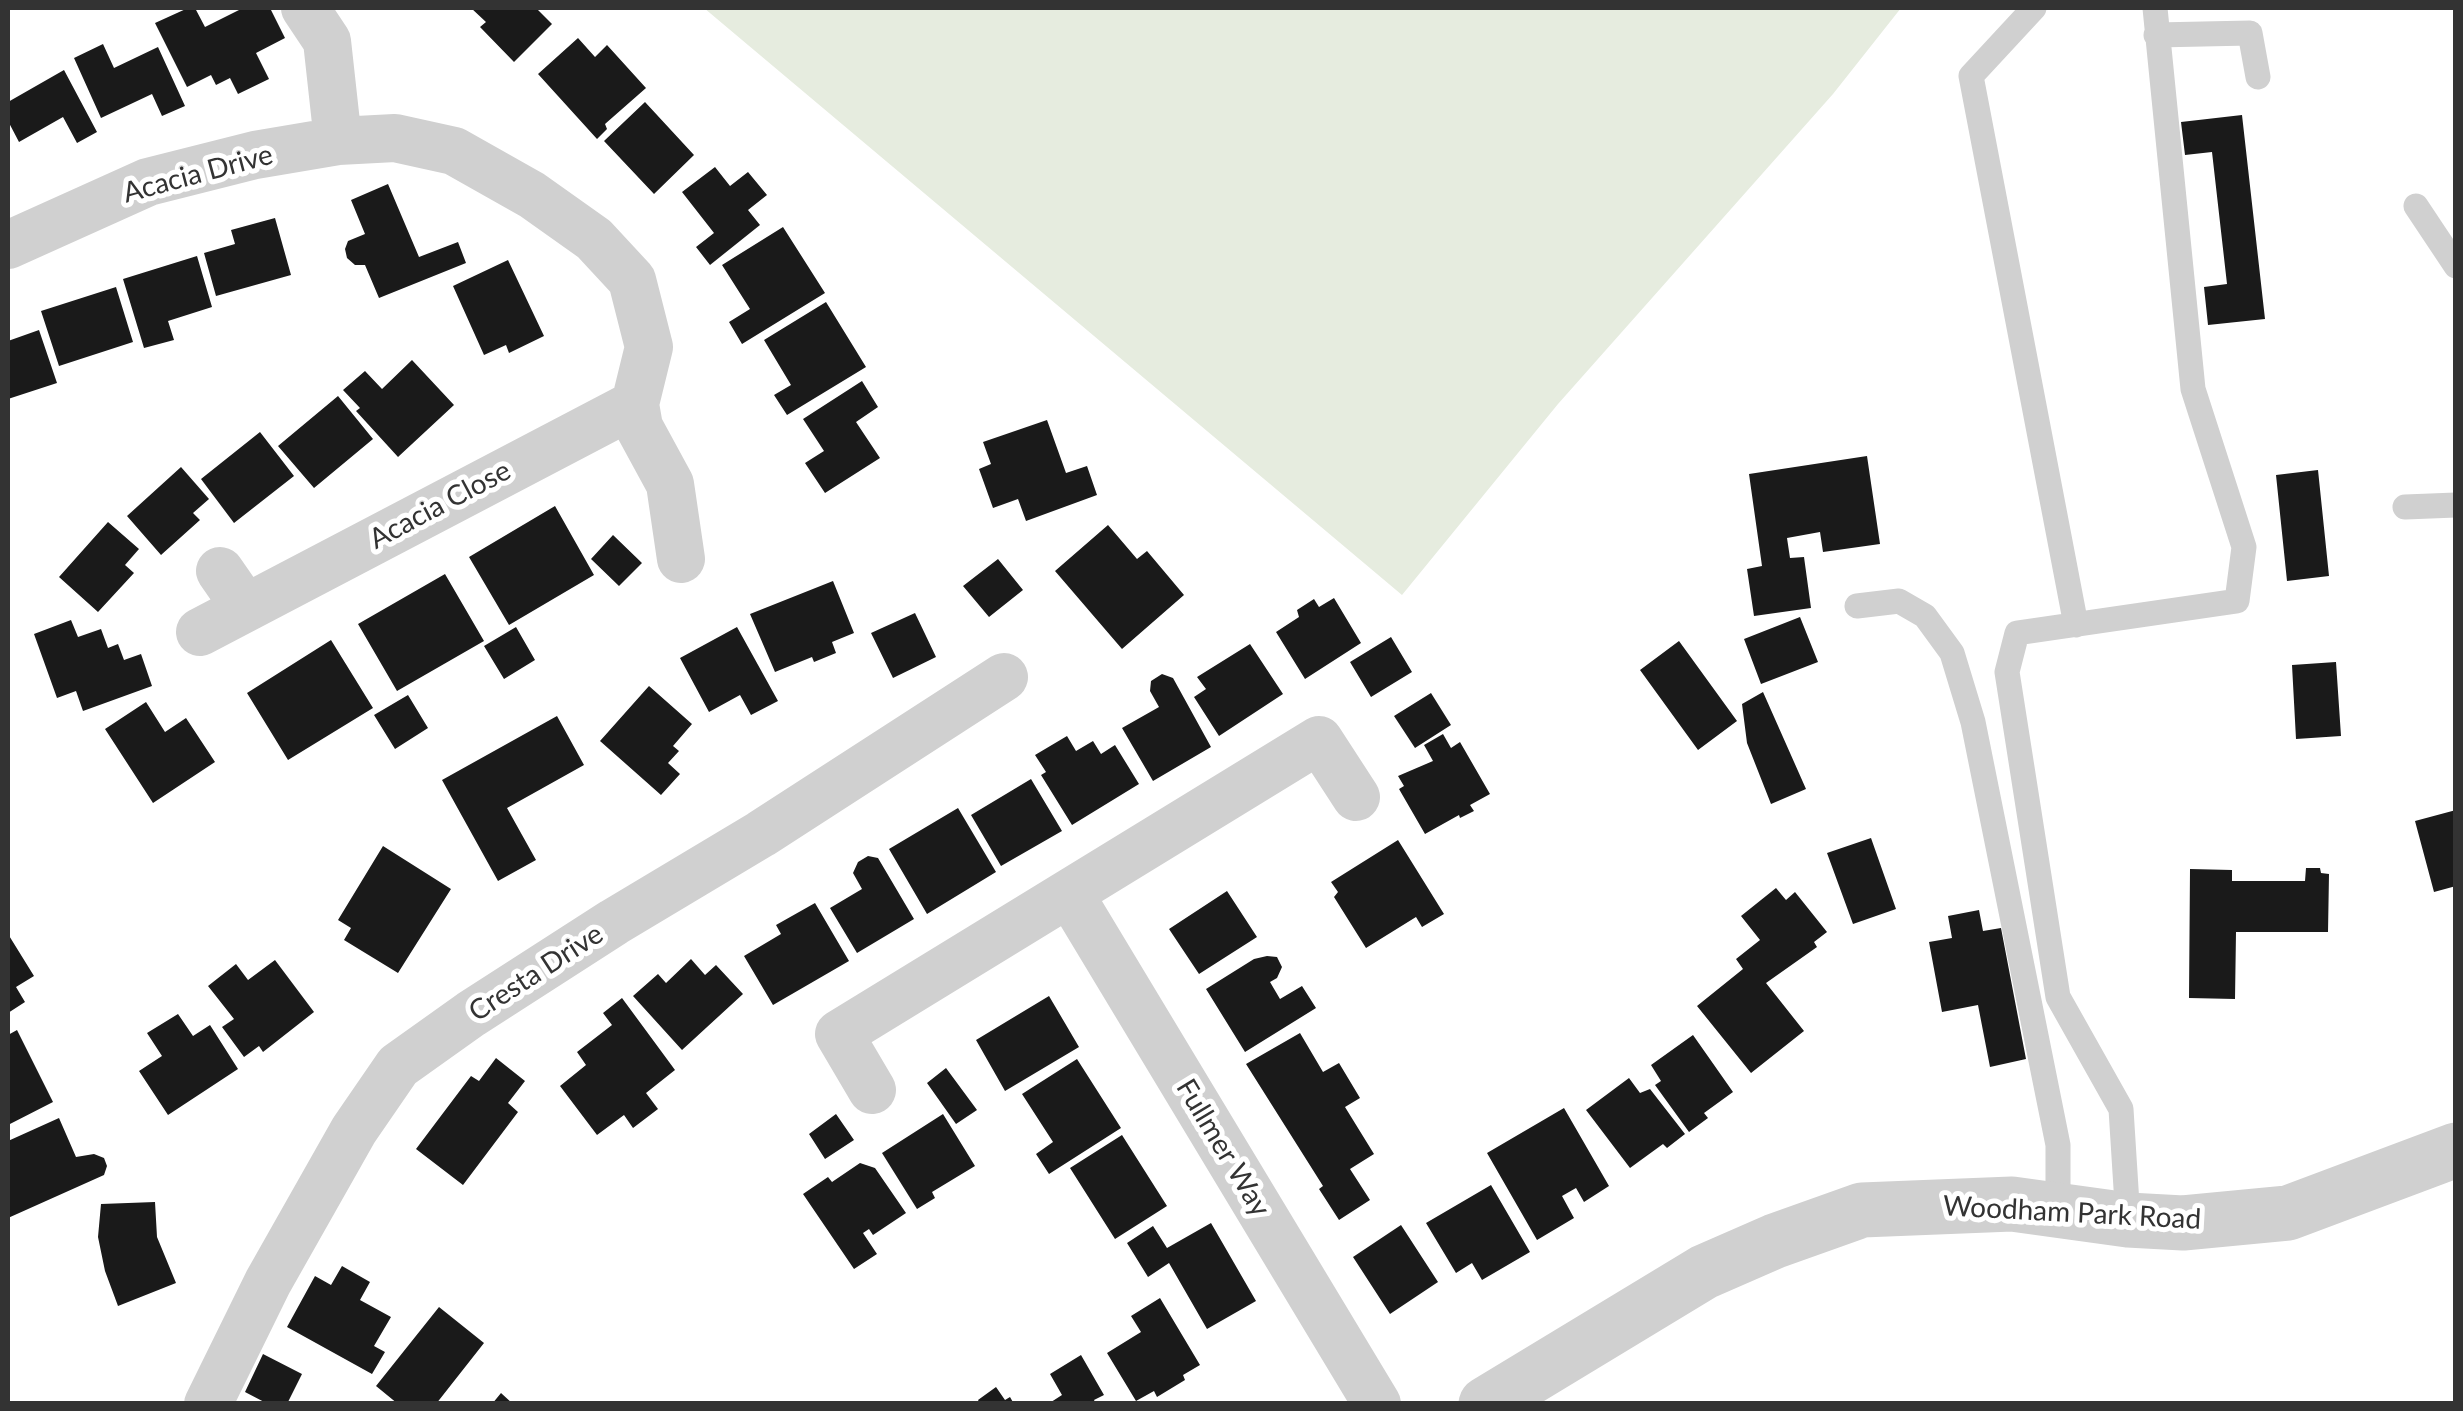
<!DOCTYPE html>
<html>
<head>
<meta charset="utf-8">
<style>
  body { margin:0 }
  #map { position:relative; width:2463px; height:1411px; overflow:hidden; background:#fff; font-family:Lato,sans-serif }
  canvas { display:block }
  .frame { position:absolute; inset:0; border:10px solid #333; pointer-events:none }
</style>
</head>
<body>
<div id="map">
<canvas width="2463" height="1411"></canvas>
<div class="frame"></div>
</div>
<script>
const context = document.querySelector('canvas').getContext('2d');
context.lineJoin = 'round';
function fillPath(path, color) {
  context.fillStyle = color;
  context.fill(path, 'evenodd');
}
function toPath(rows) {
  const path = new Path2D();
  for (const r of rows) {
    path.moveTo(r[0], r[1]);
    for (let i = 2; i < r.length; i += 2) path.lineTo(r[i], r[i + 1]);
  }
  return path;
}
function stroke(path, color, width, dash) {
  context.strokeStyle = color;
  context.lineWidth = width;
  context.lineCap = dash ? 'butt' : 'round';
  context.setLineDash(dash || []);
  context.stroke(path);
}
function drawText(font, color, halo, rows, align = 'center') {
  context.font = font + ' Lato,sans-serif';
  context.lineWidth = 10;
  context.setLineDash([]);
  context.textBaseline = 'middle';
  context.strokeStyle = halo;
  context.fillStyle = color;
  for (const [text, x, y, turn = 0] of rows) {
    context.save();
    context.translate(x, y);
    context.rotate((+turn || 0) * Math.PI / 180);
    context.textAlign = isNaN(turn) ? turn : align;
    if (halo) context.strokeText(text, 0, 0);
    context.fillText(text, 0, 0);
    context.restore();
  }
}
fillPath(toPath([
  [704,8,1901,8,1833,94,1558,404,1402,595]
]), '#e6ecdf');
fillPath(toPath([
  [188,8,195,8,205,27,243,8,270,8,285,38,256,53,269,79,238,94,230,78,216,85,211,75,187,87,155,23],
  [471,8,536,8,552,24,514,62,480,27,486,22],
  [578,38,595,57,607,45,646,88,605,124,607,129,597,139,538,74],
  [103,44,114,68,158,47,185,106,162,116,152,94,101,118,74,58],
  [64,70,97,132,77,143,63,117,19,142,8,121,8,102],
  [645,102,694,155,654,194,604,141],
  [2242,115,2265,319,2208,325,2204,287,2227,284,2212,152,2185,155,2181,122],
  [715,167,730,186,748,172,767,195,748,210,760,225,710,265,696,247,714,233,682,192],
  [388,184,419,257,458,242,466,263,379,298,365,265,355,265,347,258,345,249,348,241,365,234,351,200],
  [275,218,291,275,216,296,204,253,235,244,231,230],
  [783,227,825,293,742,344,729,322,750,309,722,265],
  [197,256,212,307,168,321,174,340,144,348,123,279],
  [508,260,544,336,509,353,506,345,484,355,453,286],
  [116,287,133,342,59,366,41,311],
  [826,302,866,367,787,415,774,395,791,385,764,340],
  [39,330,57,383,8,399,8,341],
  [412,360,454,405,398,457,356,411,360,408,343,390,365,371,382,389],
  [862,381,878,407,856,422,880,458,825,493,805,463,824,451,803,419],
  [338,396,373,439,314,488,278,446],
  [1047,420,1066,473,1087,466,1097,495,1026,521,1018,499,993,508,979,469,991,464,983,442],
  [260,432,294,476,234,523,201,479],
  [1867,456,1880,544,1823,552,1820,532,1787,538,1790,558,1804,557,1811,608,1754,616,1747,569,1762,566,1749,474],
  [181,467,209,499,193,513,200,520,161,555,127,516],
  [2318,470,2329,576,2287,581,2276,475],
  [555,506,594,575,509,625,469,557],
  [108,522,139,549,125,565,134,573,98,612,59,577],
  [1108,525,1137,559,1147,551,1184,595,1122,649,1055,571],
  [613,535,642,563,619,586,591,559],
  [998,559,1023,590,989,617,963,586],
  [445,574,484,641,397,691,358,624],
  [833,581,854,633,832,642,836,653,814,662,812,657,775,672,750,614],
  [1334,598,1361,643,1305,679,1276,632,1299,617,1297,610,1314,599,1319,607],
  [915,613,936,657,893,678,871,633],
  [1800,617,1818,662,1761,684,1744,639],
  [71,620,78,637,101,629,108,648,118,644,124,660,141,654,152,686,83,711,76,691,57,698,34,634],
  [516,627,535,660,504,679,484,646],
  [737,627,778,701,751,715,740,695,709,712,680,658],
  [1391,637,1412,672,1371,697,1350,662],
  [331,640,373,708,288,760,247,693],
  [1679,641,1737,721,1698,750,1640,670],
  [1250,644,1283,694,1219,736,1194,697,1206,689,1197,677],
  [2336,662,2341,736,2296,739,2292,665],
  [1162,674,1173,678,1211,747,1153,781,1122,728,1159,707,1150,691,1151,681],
  [649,686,692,724,673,746,679,751,668,763,680,774,661,795,600,741],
  [1763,692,1806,789,1771,804,1747,743,1742,704],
  [1431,693,1451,725,1415,748,1394,716],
  [408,695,428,728,395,749,374,715],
  [146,702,165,732,186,718,215,762,153,803,105,729],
  [557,716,584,765,507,808,536,860,498,881,442,780],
  [1443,734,1451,748,1460,742,1490,794,1470,805,1474,811,1460,818,1459,815,1425,834,1399,789,1404,786,1398,776,1433,761,1424,745],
  [1067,736,1076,751,1093,741,1101,754,1115,745,1139,784,1072,825,1041,775,1046,772,1035,755],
  [1031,779,1062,831,1001,866,971,815],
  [958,808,996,872,927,914,889,849],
  [2456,810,2456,886,2434,892,2415,821],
  [1871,838,1896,909,1853,924,1827,853],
  [1398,840,1444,914,1422,927,1416,917,1366,948,1334,897,1338,892,1331,882],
  [383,846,451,889,398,973,344,940,351,928,338,920],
  [868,856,878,858,914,919,857,953,830,908,862,889,853,873,858,862],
  [2306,868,2320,868,2321,873,2329,874,2328,932,2236,932,2235,999,2189,998,2190,869,2232,870,2232,881,2305,881],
  [1776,888,1786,900,1795,892,1827,932,1814,942,1817,947,1766,983,1804,1031,1751,1073,1697,1006,1743,969,1736,959,1760,940,1741,916],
  [1227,891,1257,937,1199,974,1169,929],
  [815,903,849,961,773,1005,744,956,781,934,776,925],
  [1979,910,1983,931,2001,928,2026,1059,1990,1067,1978,1005,1942,1012,1929,942,1952,938,1948,916],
  [8,934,34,976,16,987,25,1002,8,1013],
  [1267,956,1277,957,1282,967,1277,978,1270,982,1280,999,1302,986,1316,1008,1245,1052,1206,989,1254,959],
  [691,959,705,975,716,965,743,994,682,1050,633,996,658,974,666,983],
  [275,960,314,1012,263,1052,259,1046,244,1057,222,1027,234,1019,208,986,236,964,248,980],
  [1049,996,1079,1047,1005,1091,976,1040],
  [622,998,675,1070,646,1093,658,1109,633,1128,624,1115,597,1135,560,1086,586,1065,577,1052,612,1025,603,1013],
  [178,1014,193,1036,210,1025,238,1069,168,1115,139,1071,162,1056,147,1033],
  [17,1030,53,1102,8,1125,8,1035],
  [1300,1033,1323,1072,1339,1063,1360,1098,1345,1107,1374,1154,1350,1169,1370,1200,1339,1220,1319,1189,1323,1186,1246,1064],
  [1693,1035,1733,1092,1704,1113,1708,1118,1689,1132,1655,1085,1661,1081,1651,1065],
  [496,1058,525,1081,508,1103,518,1112,463,1185,416,1149,471,1076,479,1081],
  [1077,1059,1121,1128,1049,1174,1036,1154,1053,1142,1022,1094],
  [946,1068,977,1110,956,1124,927,1083],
  [1629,1078,1640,1093,1650,1089,1685,1134,1667,1148,1663,1144,1630,1168,1586,1110],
  [1564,1108,1609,1186,1584,1202,1576,1188,1562,1196,1574,1218,1537,1240,1487,1153],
  [836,1114,854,1140,825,1159,809,1134],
  [943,1114,975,1166,932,1192,935,1198,917,1209,882,1153],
  [59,1118,76,1157,94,1154,104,1158,107,1166,104,1175,8,1218,8,1141],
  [1122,1135,1167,1206,1115,1239,1070,1168],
  [860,1163,875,1168,906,1213,873,1235,869,1229,863,1233,877,1254,854,1269,803,1194,828,1177,832,1182],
  [1491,1185,1530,1252,1482,1280,1472,1263,1456,1273,1426,1223],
  [155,1202,157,1237,176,1283,118,1306,105,1271,98,1237,101,1204],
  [1211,1223,1256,1301,1207,1329,1169,1263,1148,1277,1127,1243,1153,1226,1167,1248],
  [1401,1225,1438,1282,1390,1314,1353,1257],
  [342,1266,370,1282,360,1300,391,1317,374,1346,385,1352,372,1374,287,1327,315,1276,331,1285],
  [1160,1298,1200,1365,1183,1375,1185,1380,1157,1397,1154,1391,1136,1401,1107,1353,1141,1332,1131,1316],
  [439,1307,484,1343,436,1404,398,1404,376,1386],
  [263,1354,302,1374,287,1404,268,1404,245,1392],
  [1081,1355,1104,1395,1094,1400,1096,1404,1048,1404,1062,1395,1050,1374],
  [996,1387,1005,1400,1010,1397,1014,1404,980,1404,978,1400],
  [501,1393,513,1404,492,1404]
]), '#1a1a1a');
stroke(toPath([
  [2034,8,1971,76,2076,625],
  [2156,35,2250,33,2258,77],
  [2416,206,2456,266],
  [2405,507,2456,505],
  [1857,606,1899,601,1925,616,1952,653,1973,722,2058,1145,2058,1211],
  [2128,1220,2121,1109,2058,997,2007,672,2017,633,2237,601,2244,547,2193,389,2155,8]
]), '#d0d0d0', 25);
stroke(toPath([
  [305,8,327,41,338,141],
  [8,245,148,182,255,155,338,141,395,138,454,151,532,195,594,239,632,280,649,347,635,404,639,427,670,484,681,559],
  [220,571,245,607],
  [200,632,635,404],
  [1069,893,1377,1404],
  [872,1090,839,1034,1319,740,1356,797],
  [208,1404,268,1282,354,1130,398,1066,471,1014,614,922,761,834,1004,677]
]), '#d0d0d0', 48);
stroke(toPath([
  [1486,1404,1704,1272,1775,1241,1862,1210,2012,1204,2128,1220,2183,1223,2288,1213,2456,1150]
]), '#d0d0d0', 55);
drawText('28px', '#333', '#fff', [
  ["Acacia Drive",198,174,-15],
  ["Acacia Close",440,505,-28],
  ["Cresta Drive",536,973,-33],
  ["Fullmer Way",1223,1148,59],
  ["Woodham Park Road",2072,1213,3]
]);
</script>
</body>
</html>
